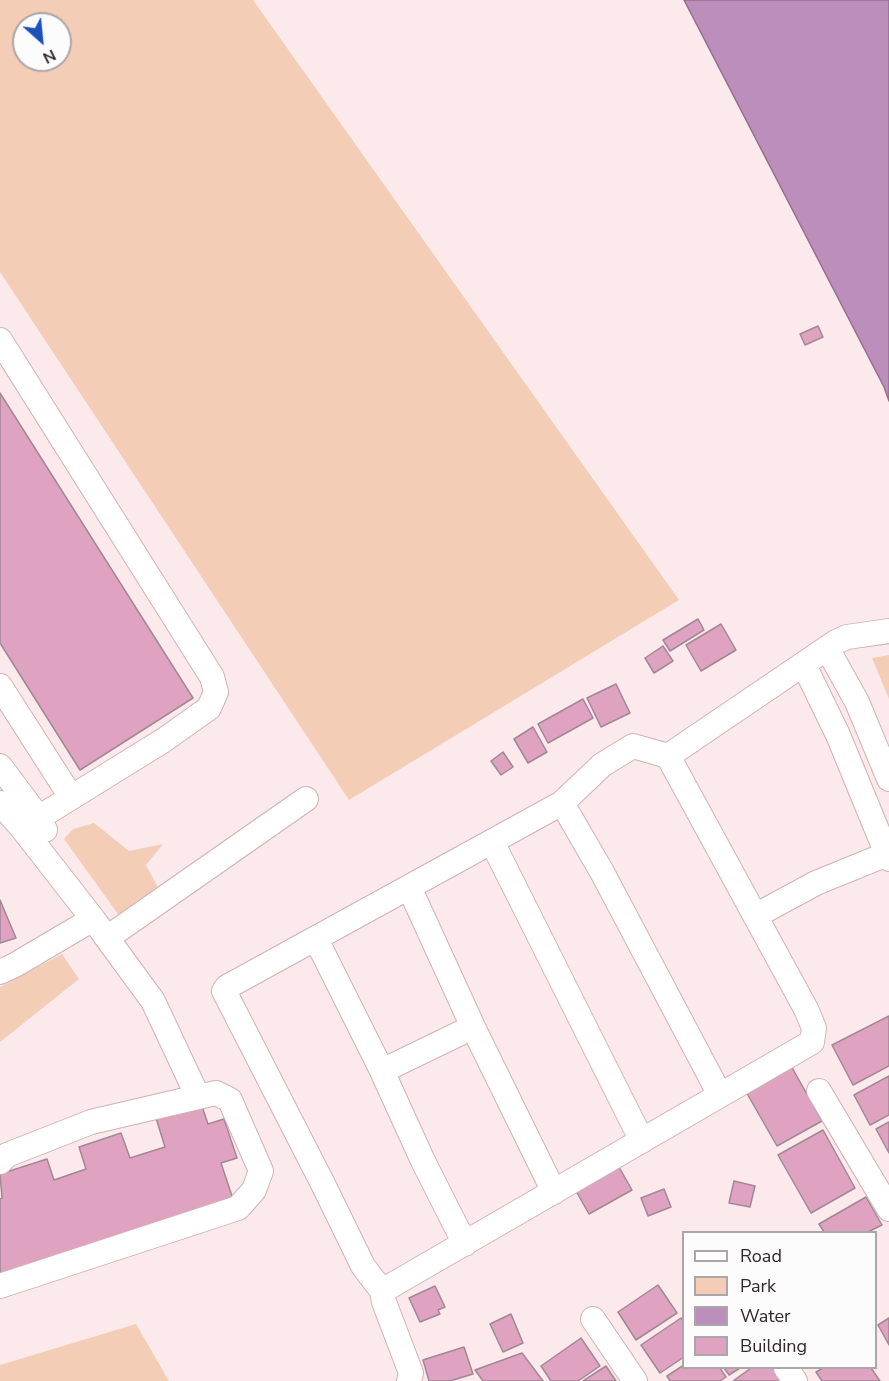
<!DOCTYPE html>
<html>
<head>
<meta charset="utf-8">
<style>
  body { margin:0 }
  #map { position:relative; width:889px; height:1381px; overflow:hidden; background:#fce9ec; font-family:"Nunito Sans",sans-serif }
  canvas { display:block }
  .legend { position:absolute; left:682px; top:1231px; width:195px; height:138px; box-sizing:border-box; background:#fcfcfc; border:2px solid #aba6a7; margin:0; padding:8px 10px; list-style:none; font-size:18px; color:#322628 }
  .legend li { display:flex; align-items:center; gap:12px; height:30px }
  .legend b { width:30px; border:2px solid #aba6a7 }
  .north { position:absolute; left:12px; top:12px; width:60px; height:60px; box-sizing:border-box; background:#fcfcfc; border:2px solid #aba6a7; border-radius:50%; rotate:153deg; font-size:16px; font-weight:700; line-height:24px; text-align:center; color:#322628 }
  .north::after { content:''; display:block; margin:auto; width:21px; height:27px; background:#1b50bd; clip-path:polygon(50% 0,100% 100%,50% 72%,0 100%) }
</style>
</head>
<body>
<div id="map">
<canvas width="889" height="1381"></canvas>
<ul class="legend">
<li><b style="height:8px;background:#fff"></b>Road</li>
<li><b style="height:16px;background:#f3cdb6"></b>Park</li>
<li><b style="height:16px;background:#bc8ebc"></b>Water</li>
<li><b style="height:16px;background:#e0a2c1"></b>Building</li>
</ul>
<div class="north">N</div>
</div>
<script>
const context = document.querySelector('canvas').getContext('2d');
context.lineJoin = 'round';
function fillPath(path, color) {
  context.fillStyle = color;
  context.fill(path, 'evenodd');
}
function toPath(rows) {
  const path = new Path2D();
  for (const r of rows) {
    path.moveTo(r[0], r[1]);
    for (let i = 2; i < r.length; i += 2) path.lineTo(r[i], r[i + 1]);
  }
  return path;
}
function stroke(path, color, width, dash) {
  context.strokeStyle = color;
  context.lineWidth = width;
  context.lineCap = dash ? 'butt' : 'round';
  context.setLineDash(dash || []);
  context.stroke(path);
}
fillPath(toPath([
  [0,0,253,0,679,600,349,800,0,272],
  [24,24,60,24,60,60,24,60],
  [889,655,889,699,872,658],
  [94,823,129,851,163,844,146,865,163,897,123,921,64,839,73,829],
  [62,954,79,979,0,1042,0,987],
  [136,1324,169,1381,0,1381,0,1365]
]), '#f3cdb6');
const water = toPath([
  [684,0,889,0,889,401,884,387,684,0]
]);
fillPath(water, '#bc8ebc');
stroke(water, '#936f90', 1.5);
const building = toPath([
  [818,326,823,337,805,345,800,334,818,326],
  [0,393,193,698,80,770,0,643,0,393],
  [698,619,704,630,670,651,663,640,698,619],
  [721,624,736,650,701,671,686,645,721,624],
  [663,646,673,661,654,673,645,658,663,646],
  [616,684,630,713,601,727,587,698,616,684],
  [583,699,593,718,548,743,538,724,583,699],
  [533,727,547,752,528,763,514,739,533,727],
  [503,752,513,767,501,775,491,761,503,752],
  [0,900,16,938,0,943,0,900],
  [889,1016,889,1066,853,1085,832,1045,889,1016],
  [790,1064,822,1121,777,1146,745,1090,790,1064],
  [889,1076,889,1115,870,1125,854,1095,889,1076],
  [201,1103,208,1124,224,1119,237,1158,221,1163,234,1202,0,1278,0,1199,2,1198,0,1174,47,1159,54,1180,86,1169,79,1147,121,1133,130,1158,165,1147,156,1118,201,1103],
  [889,1122,889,1153,876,1129,889,1122],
  [823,1130,855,1188,811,1213,778,1155,823,1130],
  [619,1167,632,1190,589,1214,576,1191,619,1167],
  [734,1181,755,1186,750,1207,729,1203,734,1181],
  [664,1189,671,1207,648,1216,641,1198,664,1189],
  [866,1197,882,1225,868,1232,824,1232,819,1224,866,1197],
  [658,1285,677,1313,636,1340,618,1312,658,1285],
  [435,1286,445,1307,438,1310,440,1314,420,1322,409,1298,435,1286],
  [511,1314,523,1343,503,1352,490,1324,511,1314],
  [681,1318,684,1322,684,1357,660,1373,641,1345,681,1318],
  [889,1318,889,1345,878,1325,889,1318],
  [581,1338,600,1366,578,1381,551,1381,541,1366,581,1338],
  [464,1347,473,1374,450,1381,429,1381,423,1360,464,1347],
  [522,1353,543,1381,483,1381,475,1370,522,1353],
  [684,1365,684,1368,720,1368,726,1377,720,1381,670,1381,667,1376,684,1365],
  [606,1366,616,1381,583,1381,606,1366],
  [724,1368,740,1368,729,1375,724,1368],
  [751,1368,773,1368,783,1381,733,1381,751,1368],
  [823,1368,871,1368,880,1381,822,1381,816,1372,823,1368]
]);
fillPath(building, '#e0a2c1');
stroke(building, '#a18894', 1.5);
const minor = toPath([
  [0,340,212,677,216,692,209,708,164,740,22,828],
  [827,648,857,702,889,779],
  [804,665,838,735,889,859],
  [0,686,71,797],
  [0,766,38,817,45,830],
  [0,803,22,828,93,919,153,1001,198,1097,91,1122,7,1155,0,1162],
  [562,803,602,872,720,1095],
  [492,842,642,1141],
  [409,887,473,1027,554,1192],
  [755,916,816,883,887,854],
  [107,938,306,799],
  [316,939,382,1071,423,1161,465,1244],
  [0,972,15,965,93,919],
  [382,1071,473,1027],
  [819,1091,889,1209],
  [0,1286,238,1208,254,1190,261,1171,230,1100,216,1093,198,1097],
  [382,1291,812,1042,814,1028,806,1009,668,756,836,642,847,637,889,631],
  [593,1319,635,1381],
  [786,1368,795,1381],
  [409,1381,411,1373,384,1302,382,1291,363,1266,323,1184,224,991,227,987,562,803,602,765,633,746,668,756]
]);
stroke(minor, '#cfb2b6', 26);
stroke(minor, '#fff', 24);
</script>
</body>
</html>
